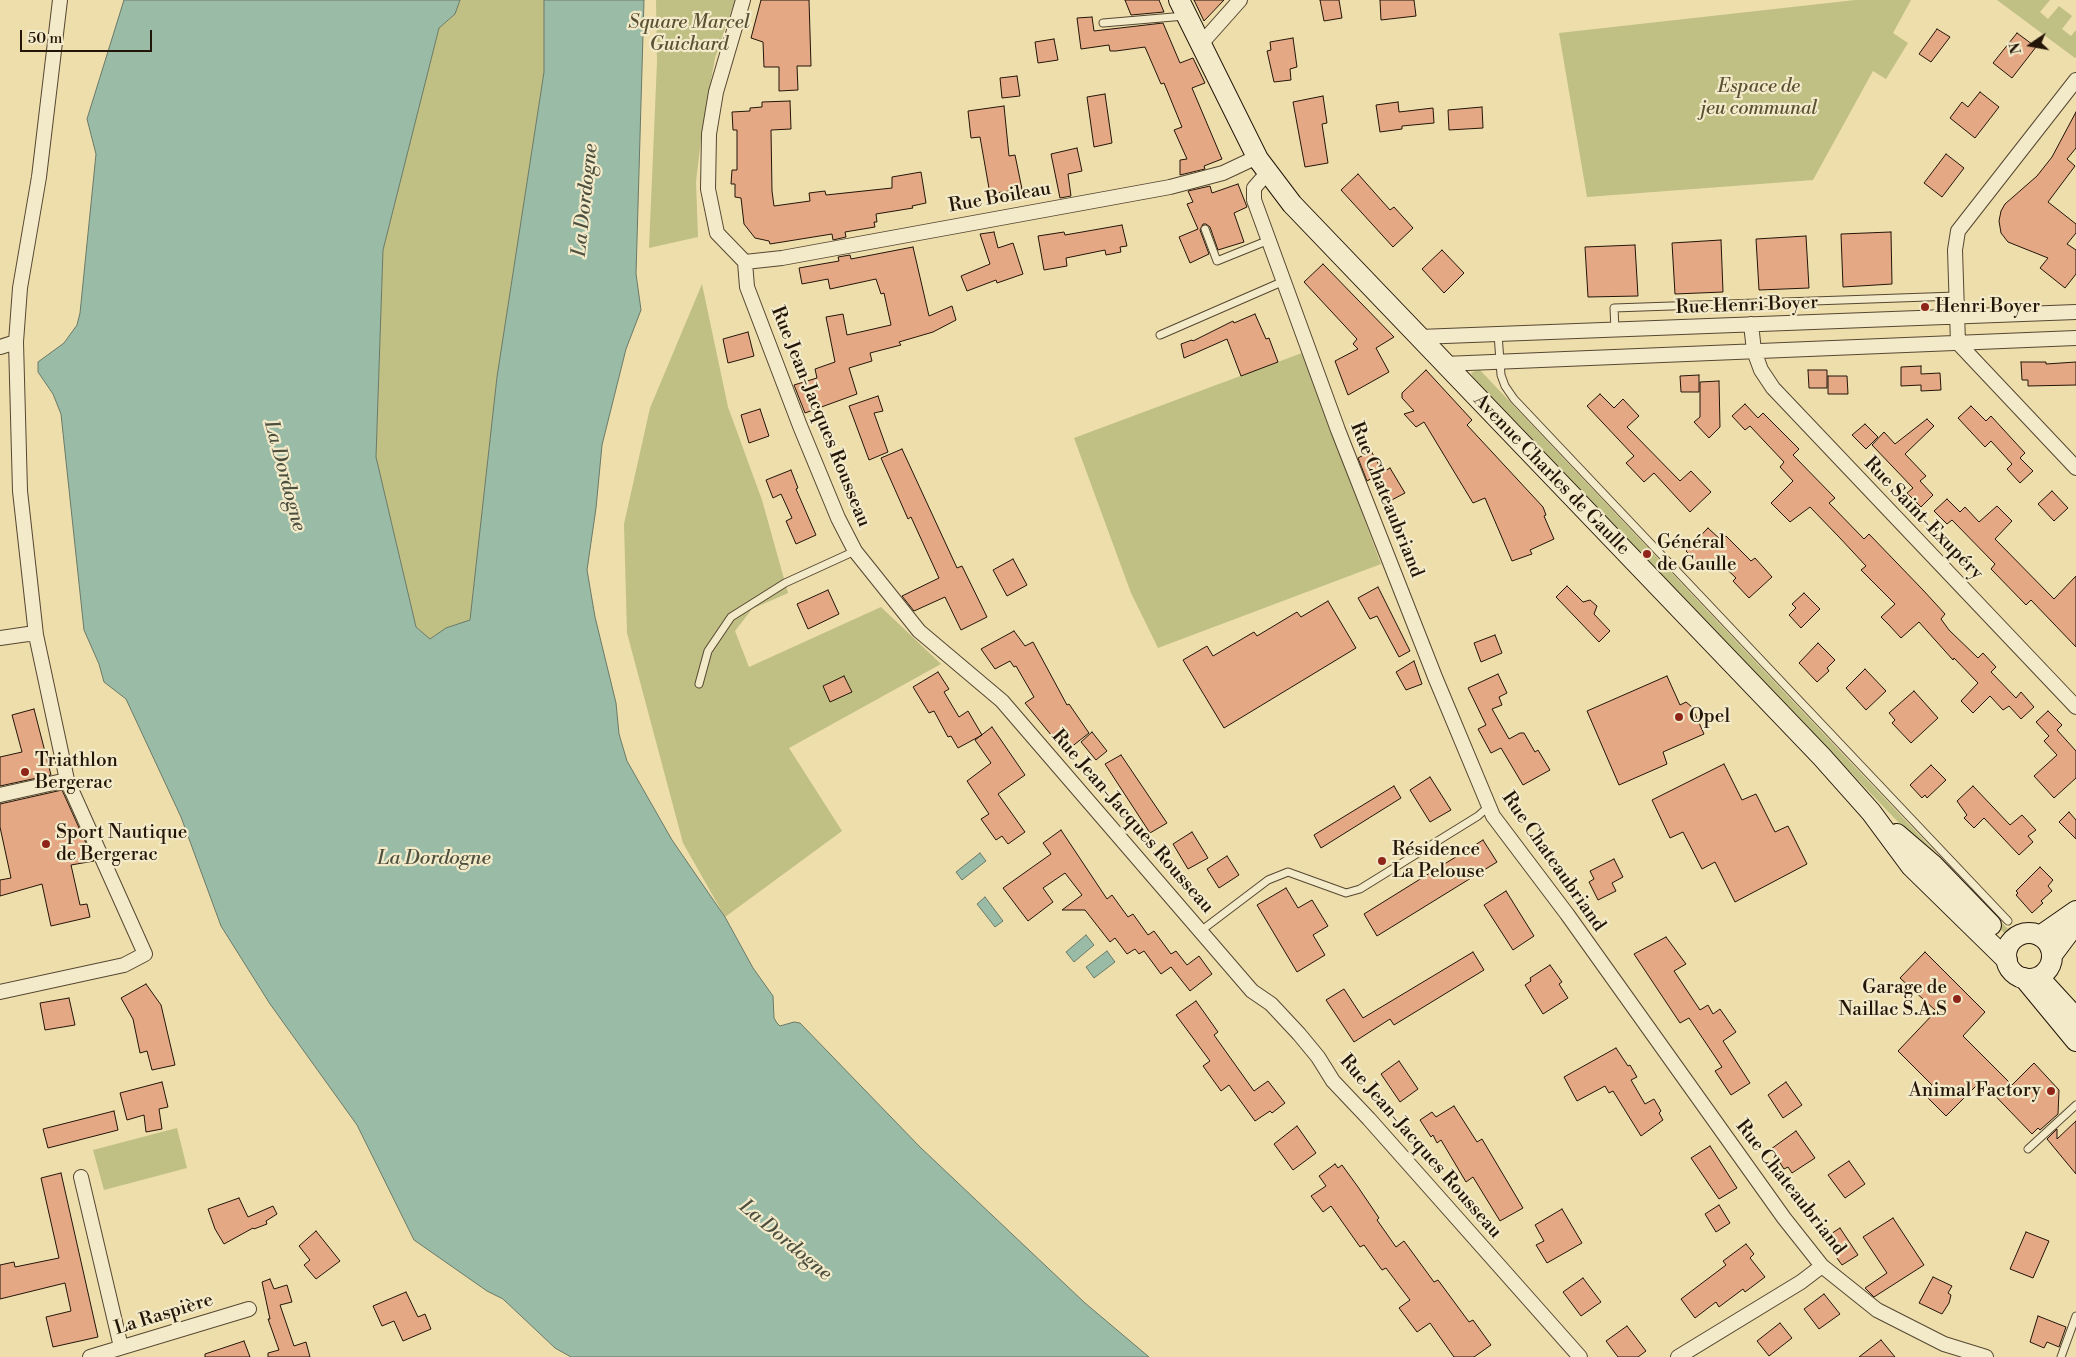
<!DOCTYPE html>
<html>
<head>
<meta charset="utf-8">
<style>
  body { margin:0 }
  #map { position:relative; width:2076px; height:1357px; overflow:hidden; background:#eddeac; font-family:"Libre Bodoni",serif }
  canvas { display:block }
  .north { position:absolute; left:2006px; top:20px; width:50px; height:50px; -webkit-text-stroke:4px #f3eac9; paint-order:stroke; rotate:258deg; font-size:14px; font-weight:700; line-height:20px; text-align:center; color:#231508 }
  .north::after { content:''; display:block; margin:auto; width:18px; height:22px; background:#231508; clip-path:polygon(50% 0,100% 100%,50% 72%,0 100%) }
  .scale { position:absolute; left:20px; top:30px; width:132px; height:22px; box-sizing:border-box; border:2px solid #231508; border-top:0; padding-left:6px; font-size:15px; line-height:18px; white-space:nowrap; color:#231508; -webkit-text-stroke:4px #f3eac9; paint-order:stroke }
</style>
</head>
<body>
<div id="map">
<canvas width="2076" height="1357"></canvas>
<div class="north">N</div>
<div class="scale">50 m</div>
</div>
<script>
const context = document.querySelector('canvas').getContext('2d');
context.lineJoin = 'round';
function fillPath(path, color) {
  context.fillStyle = color;
  context.fill(path, 'evenodd');
}
function toPath(rows) {
  const path = new Path2D();
  for (const r of rows) {
    if (r.length === 3) {
      path.moveTo(r[0] + r[2], r[1]);
      path.arc(r[0], r[1], r[2], 0, 2 * Math.PI);
      continue;
    }
    path.moveTo(r[0], r[1]);
    for (let i = 2; i < r.length; i += 2) path.lineTo(r[i], r[i + 1]);
  }
  return path;
}
function stroke(path, color, width, dash) {
  context.strokeStyle = color;
  context.lineWidth = width;
  context.lineCap = dash ? 'butt' : 'round';
  context.setLineDash(dash || []);
  context.stroke(path);
}
function drawText(font, color, halo, rows, align = 'center') {
  context.font = font + ' "Libre Bodoni",serif';
  context.lineWidth = 4.5;
  context.setLineDash([]);
  context.textBaseline = 'middle';
  context.strokeStyle = halo;
  context.fillStyle = color;
  for (const [text, x, y, turn = 0] of rows) {
    context.save();
    context.translate(x, y);
    context.rotate((+turn || 0) * Math.PI / 180);
    context.textAlign = isNaN(turn) ? turn : align;
    if (halo) context.strokeText(text, 0, 0);
    context.fillText(text, 0, 0);
    context.restore();
  }
}
fillPath(toPath([
  [460,0,544,0,544,72,497,377,470,621,446,628,430,639,416,627,376,457,383,250,439,28,455,14],
  [656,0,735,0,715,58,702,130,696,182,698,237,649,248,657,62],
  [1855,0,1911,0,1893,33,1908,43,1886,79,1873,71,1813,180,1587,197,1559,33],
  [1997,0,2050,0,2040,12,2048,19,2059,6,2072,16,2062,29,2071,36,2076,30,2076,57,2075,58],
  [702,284,728,407,762,500,788,593,752,609,735,631,749,667,881,607,941,664,789,748,842,831,725,917,683,843,627,633,624,524,650,408],
  [1302,353,1381,564,1158,648,1131,593,1074,438],
  [1479,369,2009,930,2005,934,1473,377,1471,373],
  [177,1128,187,1168,104,1190,93,1150]
]), '#c0bf84');
const water = toPath([
  [124,0,460,0,455,14,439,28,383,250,376,457,416,627,430,639,446,628,470,620,497,377,544,72,544,0,644,0,636,274,641,310,626,349,602,445,596,508,587,570,595,617,616,703,619,734,627,761,672,840,725,917,753,968,773,996,774,1018,777,1023,780,1026,794,1022,800,1023,920,1147,1085,1303,1149,1357,571,1357,555,1348,503,1299,487,1291,414,1240,357,1125,270,1004,221,926,181,817,126,699,104,682,99,664,84,630,61,414,53,394,38,372,38,362,64,343,77,325,80,313,96,154,87,119,124,0],
  [980,853,986,861,962,880,956,872,980,853],
  [985,897,1003,921,995,927,977,904,985,897],
  [1086,935,1094,945,1074,962,1066,952,1086,935],
  [1107,951,1115,962,1094,978,1086,967,1107,951]
]);
fillPath(water, '#9abca6');
stroke(water, '#6a7967', 1);
const building = toPath([
  [761,0,809,0,811,66,797,66,798,90,779,91,779,67,764,67,763,42,751,38,761,0],
  [1125,0,1159,0,1164,12,1131,15,1125,0],
  [1194,0,1224,0,1204,21,1194,0],
  [1320,0,1339,0,1342,18,1324,21,1320,0],
  [1380,0,1414,0,1416,16,1381,20,1380,0],
  [1092,17,1094,31,1163,23,1180,63,1193,58,1205,83,1192,88,1222,159,1204,166,1205,169,1180,175,1180,160,1187,159,1174,130,1182,127,1164,83,1161,84,1145,47,1116,51,1110,51,1109,45,1081,49,1077,18,1092,17],
  [1937,29,1950,37,1931,62,1919,54,1937,29],
  [2017,33,2036,47,2012,78,1993,63,2017,33],
  [1293,38,1297,67,1290,69,1291,80,1274,82,1267,51,1271,50,1270,42,1293,38],
  [1054,39,1058,60,1038,63,1035,42,1054,39],
  [1017,76,1020,96,1002,98,1000,78,1017,76],
  [1980,92,1999,107,1975,138,1950,118,1962,102,1968,107,1980,92],
  [1105,94,1112,143,1094,147,1087,97,1105,94],
  [1323,96,1327,123,1322,124,1328,163,1305,167,1293,102,1323,96],
  [790,101,791,129,771,130,772,191,774,206,810,201,809,193,825,191,826,195,892,188,892,177,921,172,926,203,912,206,913,208,876,214,877,222,874,222,875,227,845,232,846,237,833,240,832,234,770,244,769,241,755,238,744,224,741,198,735,197,735,184,731,184,732,170,737,170,737,130,733,130,732,112,750,111,750,108,762,107,762,102,790,101],
  [1398,102,1399,112,1433,108,1434,123,1402,126,1402,129,1380,132,1376,105,1398,102],
  [1004,106,1009,156,1015,155,1022,189,990,194,980,137,971,138,968,111,1004,106],
  [1482,107,1483,128,1449,130,1448,110,1482,107],
  [2076,112,2076,148,2067,159,2075,166,2048,202,2076,224,2076,233,2067,244,2076,250,2076,274,2065,288,2040,268,2048,258,2008,242,2001,233,1999,221,2001,211,2005,204,2037,176,2052,157,2076,112],
  [1077,148,1082,171,1068,174,1071,196,1060,198,1051,154,1077,148],
  [1946,154,1964,168,1942,197,1924,183,1946,154],
  [1358,174,1390,210,1394,207,1413,228,1393,247,1341,190,1358,174],
  [1238,184,1247,207,1234,213,1244,242,1218,250,1210,227,1206,224,1203,224,1200,230,1209,254,1190,263,1179,237,1198,229,1187,204,1193,202,1188,191,1210,186,1212,193,1238,184],
  [1122,225,1127,246,1120,247,1121,252,1106,255,1105,250,1066,258,1067,266,1044,270,1038,236,1064,232,1065,235,1122,225],
  [994,232,998,248,1013,243,1023,274,997,283,996,280,967,291,961,276,990,264,980,234,994,232],
  [1891,232,1892,284,1843,287,1841,234,1891,232],
  [1806,236,1809,288,1759,290,1756,239,1806,236],
  [1721,240,1723,292,1675,294,1672,243,1721,240],
  [1635,245,1638,296,1588,297,1585,247,1635,245],
  [913,247,929,316,952,306,956,320,933,332,899,342,901,345,870,353,872,361,849,368,857,394,805,413,794,385,817,378,815,369,835,362,826,317,843,314,847,335,891,325,884,293,881,294,876,279,830,289,828,279,802,284,799,268,839,261,838,257,850,255,851,259,913,247],
  [1442,250,1464,273,1444,293,1422,269,1442,250],
  [1323,264,1394,337,1376,348,1389,372,1348,395,1335,361,1358,349,1353,344,1357,339,1304,282,1323,264],
  [1255,314,1266,339,1269,338,1278,362,1241,376,1227,339,1184,358,1181,344,1192,340,1193,341,1233,321,1234,323,1255,314],
  [748,332,754,356,728,363,723,339,748,332],
  [2021,362,2046,362,2046,364,2076,362,2076,385,2028,386,2028,380,2022,380,2021,362],
  [1921,366,1921,374,1940,373,1941,390,1921,391,1921,385,1901,386,1901,367,1921,366],
  [1426,370,1472,420,1467,425,1543,507,1546,515,1544,516,1554,539,1530,550,1532,554,1512,561,1485,498,1473,503,1424,422,1416,427,1404,414,1414,411,1402,398,1402,393,1426,370],
  [1808,370,1827,370,1827,388,1809,388,1808,370],
  [1699,375,1699,392,1681,392,1680,376,1699,375],
  [1828,376,1847,376,1848,394,1828,394,1828,376],
  [1719,381,1720,427,1709,438,1694,422,1700,417,1700,382,1719,381],
  [1600,394,1614,408,1623,399,1639,416,1627,427,1680,481,1691,471,1711,492,1690,512,1654,473,1644,482,1626,463,1634,456,1587,406,1600,394],
  [878,396,883,411,874,413,888,452,869,460,849,406,878,396],
  [1745,404,1758,418,1763,413,1799,449,1793,455,1835,498,1829,503,1864,539,1869,534,1923,590,1945,614,1941,619,1949,630,1978,658,1983,653,1996,667,1991,672,2016,698,2021,692,2034,707,2021,719,2009,706,2003,710,1990,696,1973,713,1961,701,1978,683,1954,658,1953,660,1919,622,1901,638,1889,625,1881,617,1895,604,1861,570,1866,566,1839,537,1810,507,1790,522,1771,503,1793,481,1780,467,1784,462,1766,443,1750,426,1745,430,1732,416,1745,404],
  [1971,406,1986,421,1991,416,2025,453,2020,458,2033,471,2020,483,2007,469,2012,464,1991,441,1985,447,1958,418,1971,406],
  [760,409,769,436,749,443,741,415,760,409],
  [1927,419,1934,426,1905,454,1926,476,1920,481,1933,495,1921,507,1907,493,1913,488,1872,445,1884,432,1895,444,1927,419],
  [1865,424,1878,437,1866,449,1852,435,1865,424],
  [902,449,957,568,962,566,987,617,961,630,945,597,914,611,902,596,939,578,911,517,908,519,881,458,902,449],
  [1371,451,1383,472,1367,481,1358,458,1371,451],
  [1390,468,1405,493,1386,503,1373,478,1390,468],
  [791,470,798,488,796,489,816,535,796,544,786,521,792,518,781,494,773,498,766,480,791,470],
  [2052,491,2068,508,2054,521,2038,504,2052,491],
  [1947,499,1960,512,1965,507,1979,522,1997,506,2012,521,1995,539,2054,599,2076,576,2076,647,2031,600,2026,605,1991,569,1995,564,1952,520,1947,524,1934,511,1947,499],
  [1708,528,1721,540,1726,536,1751,561,1755,558,1772,577,1749,598,1733,581,1736,578,1717,560,1705,571,1686,551,1708,528],
  [1013,559,1027,585,1007,596,993,570,1013,559],
  [1567,586,1583,602,1590,600,1597,606,1594,614,1610,631,1599,642,1556,597,1567,586],
  [1378,587,1410,651,1399,657,1377,616,1370,619,1358,598,1378,587],
  [828,590,839,614,808,629,797,604,828,590],
  [1804,593,1820,609,1801,628,1789,615,1796,608,1792,604,1804,593],
  [1328,601,1356,648,1224,728,1183,660,1207,646,1213,656,1254,632,1257,636,1297,612,1301,617,1328,601],
  [1014,631,1025,646,1033,642,1067,705,1069,704,1089,733,1065,752,1025,703,1034,697,1016,666,1014,667,1010,661,995,669,981,649,1014,631],
  [1495,635,1502,653,1481,662,1474,643,1495,635],
  [1818,643,1835,660,1827,668,1829,671,1817,682,1799,663,1818,643],
  [1414,661,1422,684,1406,690,1396,672,1414,661],
  [1865,669,1886,691,1866,710,1846,688,1865,669],
  [938,672,949,689,944,692,959,717,968,711,982,735,958,748,951,736,948,737,934,711,929,713,913,687,938,672],
  [1498,674,1507,693,1499,697,1502,705,1492,709,1509,739,1520,733,1524,733,1535,752,1538,750,1550,770,1523,785,1501,748,1491,753,1478,729,1486,725,1468,688,1498,674],
  [844,676,852,692,830,702,823,686,844,676],
  [1667,676,1680,705,1686,702,1692,707,1704,734,1663,752,1667,764,1619,785,1587,711,1667,676],
  [1914,691,1938,718,1911,743,1892,723,1895,720,1889,713,1914,691],
  [34,709,51,775,0,786,0,757,22,752,12,715,34,709],
  [2048,711,2062,725,2057,730,2076,751,2076,778,2054,798,2034,776,2057,755,2044,741,2049,736,2036,722,2048,711],
  [992,727,1025,775,998,794,1025,832,1008,844,1002,836,996,840,981,819,989,814,967,781,991,763,975,740,992,727],
  [1092,732,1107,751,1096,760,1081,742,1092,732],
  [1121,755,1167,823,1150,833,1105,764,1121,755],
  [1724,764,1742,800,1756,794,1775,832,1788,826,1807,864,1735,902,1715,862,1702,869,1683,832,1670,838,1652,800,1724,764],
  [1931,765,1946,780,1927,798,1925,795,1922,798,1910,785,1931,765],
  [1430,777,1451,810,1430,822,1410,790,1430,777],
  [1394,786,1401,798,1321,848,1314,835,1394,786],
  [1973,786,2010,825,2022,815,2036,830,2028,836,2033,842,2019,855,1984,818,1974,828,1964,818,1967,815,1957,801,1973,786],
  [62,790,94,861,71,865,80,905,87,904,90,917,51,926,42,884,0,896,0,880,11,878,0,827,0,804,62,790],
  [2069,812,2076,820,2076,839,2059,822,2069,812],
  [1061,830,1107,899,1112,895,1128,917,1133,914,1148,935,1154,931,1171,954,1176,951,1187,965,1199,956,1212,974,1190,991,1171,967,1161,974,1144,951,1139,954,1135,949,1127,954,1115,938,1110,942,1085,910,1062,910,1082,895,1065,873,1043,888,1053,902,1028,921,1003,888,1051,854,1043,843,1061,830],
  [1192,832,1208,858,1188,869,1173,844,1192,832],
  [1483,840,1497,862,1377,936,1364,914,1483,840],
  [1227,856,1239,875,1219,888,1207,869,1227,856],
  [1614,859,1623,877,1612,883,1616,891,1598,900,1589,882,1594,879,1590,871,1614,859],
  [2040,867,2053,880,2048,886,2052,891,2041,901,2043,903,2032,913,2016,895,2018,893,2016,891,2040,867],
  [1286,888,1298,908,1312,900,1328,926,1313,935,1325,955,1297,972,1257,905,1286,888],
  [1506,891,1534,936,1513,950,1484,905,1506,891],
  [1666,937,1686,964,1674,971,1700,1010,1708,1005,1713,1014,1720,1009,1736,1032,1723,1041,1750,1083,1731,1095,1715,1071,1722,1067,1689,1018,1680,1023,1634,954,1666,937],
  [1473,952,1484,970,1394,1025,1390,1019,1354,1042,1326,1000,1344,989,1363,1018,1473,952],
  [1925,952,1985,1012,1963,1036,2012,1085,2034,1063,2059,1090,2058,1114,2040,1130,2038,1128,2032,1134,1981,1081,1946,1116,1924,1094,1932,1085,1898,1051,1936,1011,1900,978,1925,952],
  [1550,965,1562,982,1559,984,1568,998,1543,1014,1525,985,1531,981,1530,978,1550,965],
  [146,984,161,1005,175,1065,152,1070,147,1051,140,1053,133,1019,121,998,146,984],
  [69,998,75,1025,45,1030,40,1003,69,998],
  [1196,1001,1218,1032,1214,1035,1254,1091,1268,1081,1285,1103,1272,1113,1270,1111,1255,1121,1229,1085,1221,1091,1203,1066,1210,1061,1176,1015,1196,1001],
  [1616,1048,1628,1066,1630,1065,1637,1077,1631,1080,1645,1104,1654,1099,1661,1111,1659,1113,1663,1120,1641,1136,1613,1091,1609,1093,1605,1086,1577,1101,1564,1077,1616,1048],
  [1399,1061,1418,1089,1400,1102,1381,1074,1399,1061],
  [162,1082,168,1107,159,1109,162,1129,146,1132,144,1115,127,1120,120,1093,162,1082],
  [1786,1082,1802,1105,1783,1118,1768,1095,1786,1082],
  [1454,1106,1477,1142,1482,1139,1523,1208,1500,1221,1473,1177,1466,1182,1441,1140,1437,1143,1433,1135,1431,1137,1420,1120,1432,1112,1436,1117,1454,1106],
  [114,1111,118,1130,48,1148,43,1129,114,1111],
  [2076,1121,2076,1174,2047,1139,2057,1129,2057,1139,2076,1121],
  [1297,1126,1316,1153,1293,1170,1274,1144,1297,1126],
  [1796,1131,1815,1158,1792,1173,1788,1167,1784,1169,1771,1149,1796,1131],
  [1710,1146,1737,1188,1719,1199,1691,1158,1710,1146],
  [1849,1161,1865,1184,1845,1198,1828,1175,1849,1161],
  [1335,1164,1338,1168,1342,1165,1358,1187,1379,1218,1377,1220,1396,1247,1404,1241,1434,1282,1438,1280,1469,1322,1473,1320,1491,1345,1474,1357,1454,1357,1430,1323,1417,1332,1399,1308,1410,1300,1386,1268,1382,1270,1364,1245,1360,1247,1331,1206,1323,1212,1311,1196,1326,1186,1319,1176,1335,1164],
  [61,1173,98,1337,53,1347,46,1317,71,1311,65,1283,0,1299,0,1265,14,1262,15,1267,59,1258,41,1178,61,1173],
  [239,1198,248,1217,273,1206,277,1214,266,1221,267,1224,254,1229,253,1228,224,1244,215,1229,208,1209,239,1198],
  [1719,1205,1730,1223,1716,1232,1705,1214,1719,1205],
  [1562,1209,1582,1243,1547,1263,1536,1245,1544,1241,1535,1225,1562,1209],
  [1893,1218,1924,1265,1874,1297,1865,1288,1887,1273,1863,1237,1893,1218],
  [1840,1228,1858,1255,1842,1265,1823,1239,1840,1228],
  [316,1231,340,1261,316,1279,304,1265,310,1260,299,1246,316,1231],
  [2026,1232,2049,1241,2033,1278,2010,1269,2026,1232],
  [1746,1244,1754,1254,1750,1258,1765,1277,1745,1292,1743,1289,1719,1307,1716,1302,1695,1318,1681,1299,1726,1265,1723,1261,1746,1244],
  [1933,1277,1952,1286,1948,1293,1951,1295,1949,1303,1942,1314,1919,1303,1933,1277],
  [1583,1278,1601,1302,1581,1316,1563,1292,1583,1278],
  [270,1279,274,1289,287,1285,292,1302,280,1305,294,1346,306,1342,310,1357,268,1357,268,1353,279,1350,268,1319,270,1319,262,1282,270,1279],
  [406,1292,418,1317,425,1314,431,1329,403,1341,394,1321,382,1326,373,1306,406,1292],
  [1824,1294,1840,1314,1819,1329,1804,1309,1824,1294],
  [2038,1316,2066,1327,2059,1347,2047,1342,2044,1348,2030,1342,2038,1316],
  [1780,1323,1792,1338,1769,1356,1757,1341,1780,1323],
  [1627,1326,1646,1351,1638,1357,1618,1357,1606,1341,1627,1326],
  [1881,1340,1895,1357,1859,1357,1881,1340],
  [244,1341,250,1357,205,1357,205,1354,244,1341]
]);
fillPath(building, '#e4a884');
stroke(building, '#231508', 1);
const lane = toPath([
  [1103,23,1185,16],
  [1205,229,1217,261,1269,240],
  [1615,330,1614,308,1956,296],
  [1498,334,1501,375,1505,386,1514,399,2008,921],
  [1160,335,1284,281],
  [699,684,708,651,731,617,785,583,855,551],
  [1202,930,1268,880,1288,872,1346,893,1360,889,1478,816,1488,807],
  [2028,1149,2076,1105],
  [2061,1357,2076,1316]
]);
const street = toPath([
  [743,0,716,92,709,134,708,189,717,233,745,262],
  [1200,45,1240,0],
  [1268,172,1254,188,1254,200,1338,430,1435,677,1493,816,1567,914,1784,1218,1822,1266,1877,1310,1944,1344,1986,1357],
  [745,262,747,287,800,426,838,518,855,551,919,631,1002,701,1252,991,1271,1004,1299,1034,1318,1057,1333,1081,1369,1119,1580,1357],
  [745,262,782,258,1170,187,1223,173,1257,157],
  [1751,324,1754,351,1761,370,1773,388,2076,707],
  [1419,337,2076,312],
  [1958,343,1955,250,1958,231,2076,80],
  [1958,343,2076,468],
  [0,347,16,342],
  [1444,364,2076,338],
  [0,638,28,634,36,635],
  [0,795,67,780],
  [0,992,124,965,145,954,67,780,36,635,20,491,16,342,20,288,39,177,60,0],
  [81,1177,121,1347],
  [90,1357,249,1309],
  [1678,1357,1801,1282,1822,1266]
]);
const secondary = toPath([
  [1179,0,1258,159,1292,204,1822,757,1871,812,1911,866,2007,960],
  [1897,834,1932,864,1991,925],
  [2029,956,23],
  [2040,936,2076,911],
  [2052,955,2076,923],
  [2024,978,2076,1041],
  [2042,981,2076,1018]
]);
stroke(lane, '#564731', 9);
stroke(street, '#564731', 16);
stroke(secondary, '#231508', 22);
stroke(lane, '#f3eac9', 7);
stroke(street, '#f3eac9', 14);
stroke(secondary, '#f3eac9', 20);
for (const [x, y, r, color] of [
  [1925,307,5,"#8f2418"],
  [1647,554,5,"#8f2418"],
  [1679,717,5,"#8f2418"],
  [25,772,5,"#8f2418"],
  [46,844,5,"#8f2418"],
  [1382,861,5,"#8f2418"],
  [1957,999,5,"#8f2418"],
  [2051,1091,5,"#8f2418"]
]) {
  const dot = new Path2D();
  dot.arc(x, y, r, 0, 2 * Math.PI);
  context.fillStyle = color;
  context.fill(dot);
  stroke(dot, '#f3eac9', 2);
}
drawText('italic 19px', '#5a5033', '#f3eac9', [
  ["Square Marcel",689,23],
  ["Guichard",689,45],
  ["Espace de",1759,87],
  ["jeu communal",1759,109]
]);
drawText('19px', '#231508', '#f3eac9', [
  ["Rue Boileau",1000,198,-10],
  ["Rue Henri Boyer",1747,306,-2],
  ["Rue Jean-Jacques Rousseau",820,417,68],
  ["Avenue Charles de Gaulle",1551,475,46],
  ["Rue Chateaubriand",1386,500,68],
  ["Rue Saint-Exupéry",1923,519,46],
  ["Rue Jean-Jacques Rousseau",1132,822,49],
  ["Rue Chateaubriand",1553,862,55],
  ["Rue Jean-Jacques Rousseau",1420,1147,49],
  ["Rue Chateaubriand",1790,1188,52],
  ["La Raspière",164,1315,-17]
]);
drawText('19px', '#231508', '#f3eac9', [
  ["Henri Boyer",1935,307],
  ["Général",1657,543],
  ["de Gaulle",1657,565],
  ["Opel",1689,717],
  ["Triathlon",35,761],
  ["Bergerac",35,783],
  ["Sport Nautique",56,833],
  ["de Bergerac",56,855],
  ["Résidence",1392,850],
  ["La Pelouse",1392,872],
  ["Garage de",1947,988,"right"],
  ["Naillac S.A.S",1947,1010,"right"],
  ["Animal Factory",2041,1091,"right"]
], 'left');
drawText('italic 20px', '#4d4f3f', '#f3eac9', [
  ["La Dordogne",586,200,-84],
  ["La Dordogne",284,476,75],
  ["La Dordogne",434,859],
  ["La Dordogne",785,1241,40]
]);
</script>
</body>
</html>
